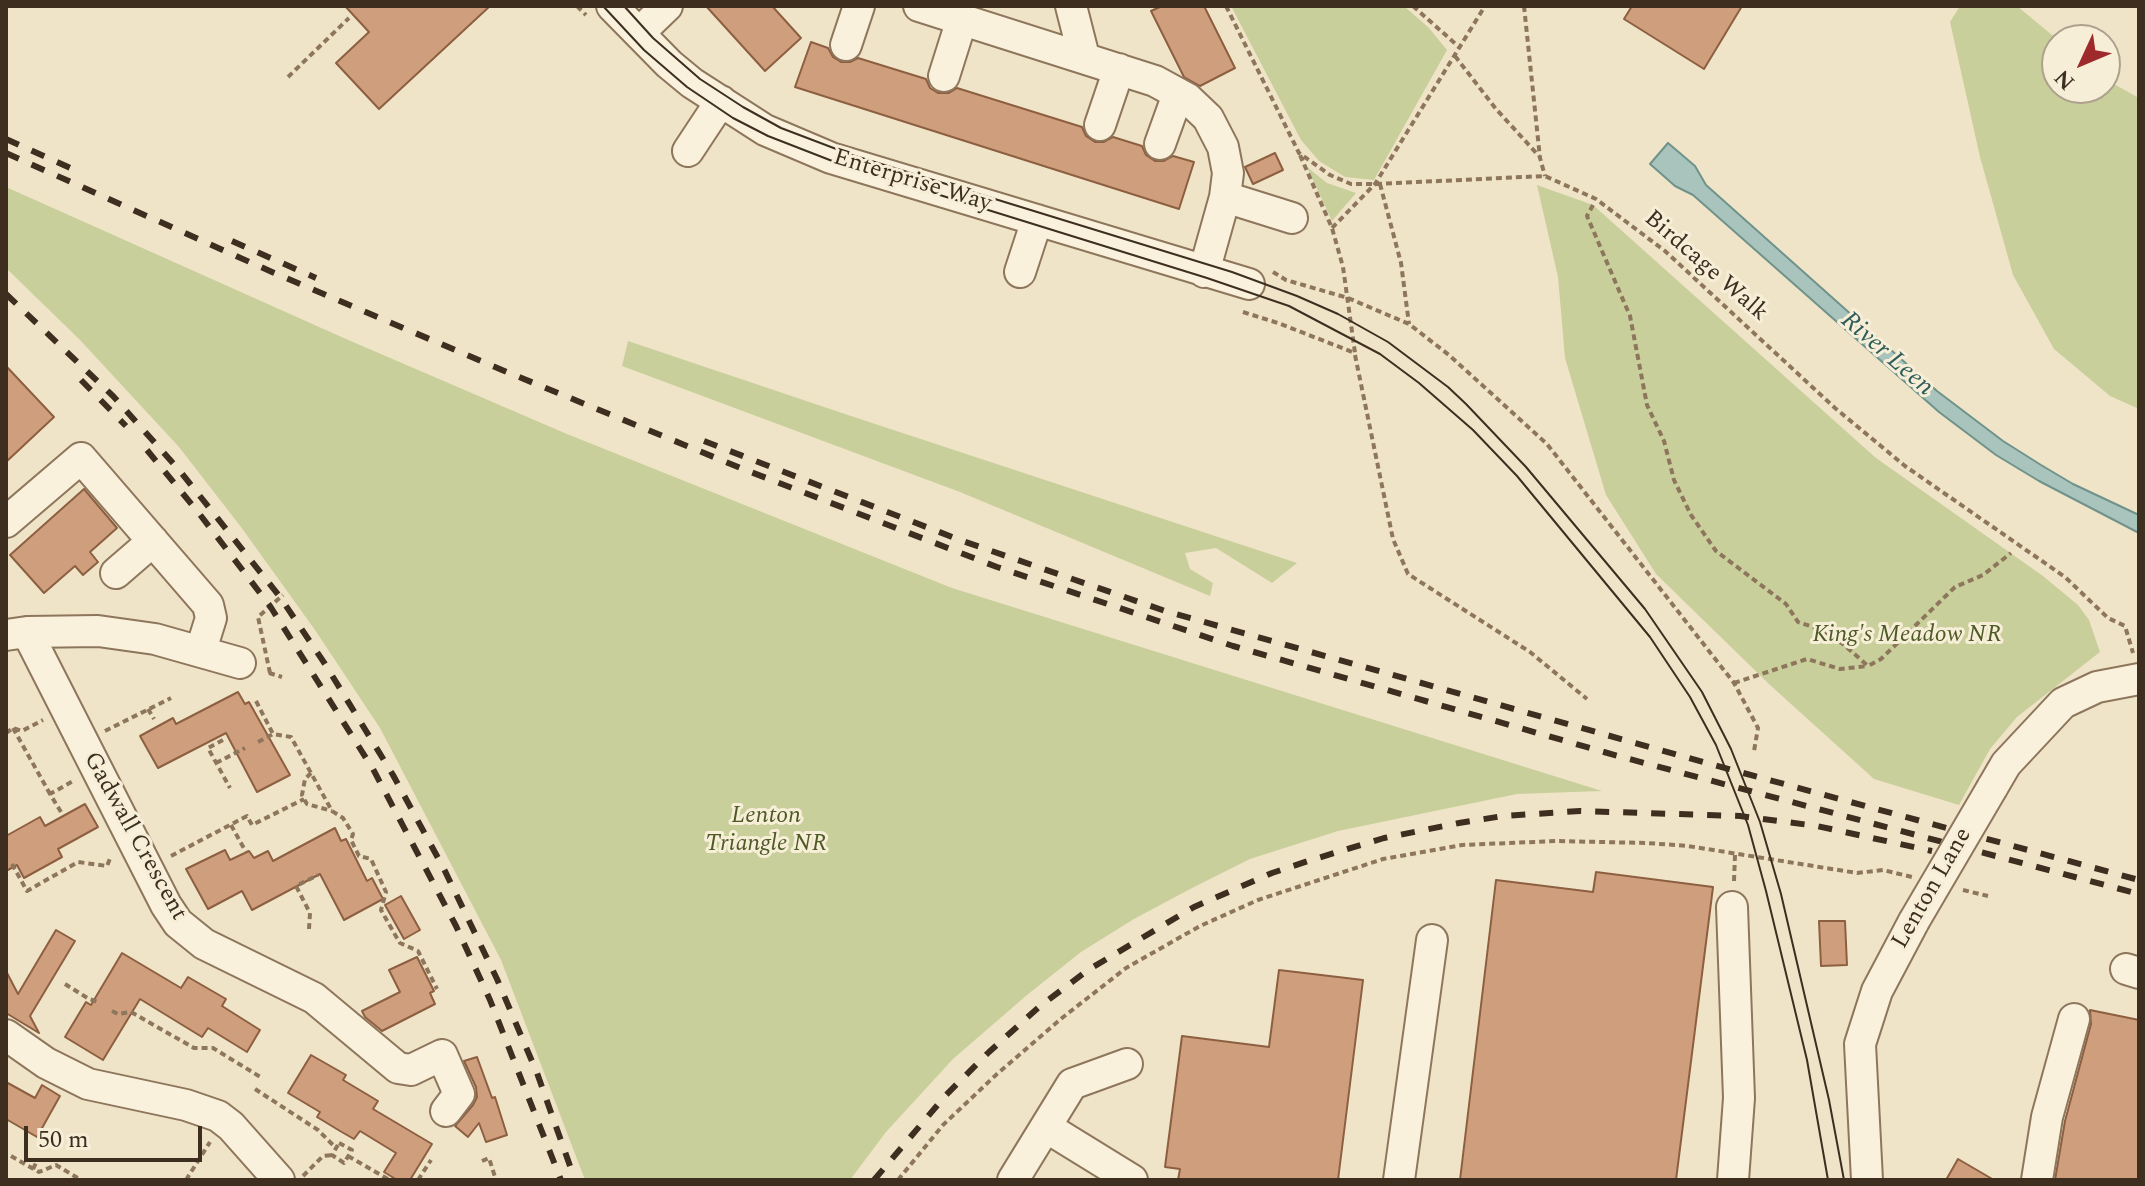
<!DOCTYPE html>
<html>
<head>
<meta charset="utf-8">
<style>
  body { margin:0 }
  #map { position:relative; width:2145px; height:1186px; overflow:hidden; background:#f0e4c8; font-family:Spectral,serif }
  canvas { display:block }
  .frame { position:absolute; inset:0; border:8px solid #3d2e20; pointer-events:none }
  .north { position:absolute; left:2041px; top:24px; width:80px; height:80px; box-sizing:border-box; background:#f7eed8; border:2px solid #ada18e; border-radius:50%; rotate:226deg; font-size:22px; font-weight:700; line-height:32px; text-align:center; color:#3d2e20 }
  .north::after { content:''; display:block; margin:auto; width:28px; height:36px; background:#9e2a2b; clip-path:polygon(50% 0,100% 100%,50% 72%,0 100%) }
  .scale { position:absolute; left:24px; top:1126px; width:178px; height:36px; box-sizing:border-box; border:4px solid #3d2e20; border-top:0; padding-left:10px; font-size:24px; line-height:28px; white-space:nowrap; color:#3d2e20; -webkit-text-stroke:6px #f7eed8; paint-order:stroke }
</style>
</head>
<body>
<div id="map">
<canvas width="2145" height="1186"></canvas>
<div class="frame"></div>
<div class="north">N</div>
<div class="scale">50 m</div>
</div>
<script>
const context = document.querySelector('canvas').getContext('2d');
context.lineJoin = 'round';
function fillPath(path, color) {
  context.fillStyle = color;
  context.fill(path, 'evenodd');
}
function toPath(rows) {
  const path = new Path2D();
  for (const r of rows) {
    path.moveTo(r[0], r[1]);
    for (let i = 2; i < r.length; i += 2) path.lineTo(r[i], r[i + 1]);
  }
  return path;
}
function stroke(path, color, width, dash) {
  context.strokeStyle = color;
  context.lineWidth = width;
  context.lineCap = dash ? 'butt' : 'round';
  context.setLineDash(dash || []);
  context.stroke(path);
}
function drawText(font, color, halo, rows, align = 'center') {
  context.font = font + ' Spectral,serif';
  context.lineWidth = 6;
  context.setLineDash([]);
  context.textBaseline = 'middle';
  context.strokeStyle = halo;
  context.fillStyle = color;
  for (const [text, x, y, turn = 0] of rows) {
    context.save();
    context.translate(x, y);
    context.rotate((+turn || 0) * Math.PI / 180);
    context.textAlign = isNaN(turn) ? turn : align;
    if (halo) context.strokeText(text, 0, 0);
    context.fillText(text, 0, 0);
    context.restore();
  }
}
fillPath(toPath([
  [1231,6,1404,6,1429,28,1447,50,1374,180,1345,177,1319,161,1301,140],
  [1960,6,2017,6,2058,40,2057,88,2105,88,2105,79,2139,98,2139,409,2110,396,2054,349,2013,275,1980,157,1950,22],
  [1307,167,1327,183,1356,193,1332,221],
  [1537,185,1593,205,1876,458,2043,576,2078,605,2089,620,2100,652,2017,717,1990,749,1959,805,1874,779,1770,685,1656,574,1606,495,1565,358,1558,277],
  [6,187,346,339,567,434,952,588,1602,791,1517,794,1338,831,1250,859,1194,887,1134,919,1081,952,1027,995,953,1059,886,1132,850,1180,585,1180,501,960,380,728,315,630,241,527,179,447,80,340,6,268],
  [628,341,848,415,1297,563,1272,583,1216,548,1185,553,1190,569,1213,583,1210,596,960,492,622,366]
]), '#c9cf9b');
const water = toPath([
  [1668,143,1695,166,1706,185,1937,391,2003,441,2041,465,2073,484,2139,515,2139,533,2039,481,1996,455,1939,412,1693,195,1675,186,1650,164,1668,143]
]);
fillPath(water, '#a9c4bc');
stroke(water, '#6f938a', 2);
const building = toPath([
  [345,6,490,6,379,109,336,63,369,32,345,6],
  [706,6,772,6,801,38,765,71,706,6],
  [1162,6,1204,6,1235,68,1200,86,1184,77,1151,11,1162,6],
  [1632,6,1742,6,1704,69,1624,19,1632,6],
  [811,42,828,48,833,57,841,62,850,62,858,58,926,79,930,88,938,93,949,93,957,88,1082,127,1086,136,1095,142,1104,142,1113,137,1142,146,1146,155,1155,161,1164,161,1173,156,1194,162,1179,209,795,87,811,42],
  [1275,153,1283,170,1253,184,1245,167,1275,153],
  [6,366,54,417,6,462,6,366],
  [84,489,117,528,90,552,98,562,83,575,75,566,44,593,10,555,84,489],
  [238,692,245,704,249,702,290,775,257,792,226,733,158,768,140,736,173,718,176,724,238,692],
  [85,804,98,827,58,849,62,857,24,878,17,865,6,871,6,836,40,817,45,826,85,804],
  [335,828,341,841,346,839,367,881,372,878,383,899,344,920,320,874,252,910,242,891,208,909,186,869,225,850,230,860,249,851,254,858,268,851,273,861,335,828],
  [1596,872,1713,887,1676,1180,1460,1180,1496,880,1593,892,1596,872],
  [401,896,420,930,404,939,385,905,401,896],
  [1819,921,1845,921,1847,965,1821,966,1819,921],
  [56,930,75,941,30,1016,39,1033,6,1013,6,971,18,994,56,930],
  [122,953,181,988,188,977,226,999,222,1006,260,1030,247,1052,208,1028,202,1037,140,999,103,1060,65,1037,86,1002,91,1005,122,953],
  [417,957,434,991,430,993,435,1004,382,1031,365,1017,362,1011,400,992,389,970,417,957],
  [1279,970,1363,980,1338,1180,1178,1180,1180,1169,1165,1167,1182,1036,1269,1047,1279,970],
  [2090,1010,2139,1020,2139,1180,2055,1180,2065,1121,2091,1024,2090,1010],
  [311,1055,346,1075,343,1080,378,1101,373,1109,432,1144,410,1180,397,1180,384,1172,396,1153,360,1131,354,1139,340,1131,317,1117,320,1112,288,1093,311,1055],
  [477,1057,492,1098,495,1097,507,1135,486,1142,479,1123,468,1137,455,1126,473,1105,477,1097,476,1087,464,1061,477,1057],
  [6,1082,35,1098,42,1085,60,1096,37,1137,6,1119,6,1082],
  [1958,1159,1994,1180,1946,1180,1958,1159]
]);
fillPath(building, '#cf9f7d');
stroke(building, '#8d5f41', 2);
const minor = toPath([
  [612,6,669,64,692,83,765,130,831,158,1249,284],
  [919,6,1155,81,1188,99,1208,118,1223,147,1228,173,1225,197,1204,272],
  [1071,6,1084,57],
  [639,33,667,6],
  [846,45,859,6],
  [944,76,962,19],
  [1100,125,1119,69],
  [1160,144,1178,94],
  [688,151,721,101],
  [1225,197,1292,218],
  [1020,272,1037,220],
  [6,522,81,458,208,605,211,618,201,650],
  [116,573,153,541],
  [27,632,166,905,178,923,204,944,314,998,398,1068,411,1070,442,1055,459,1094,446,1111],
  [6,635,27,632,98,631,155,639,240,663],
  [1992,788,2006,764,2063,703,2097,687,2139,679],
  [1732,907,1739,1098,1733,1180],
  [2126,969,2139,973],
  [6,1035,46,1063,88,1084,186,1105,218,1116,231,1126,279,1180],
  [1046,1127,1132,1180],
  [1013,1180,1072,1084,1127,1064],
  [1399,1180,1432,940],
  [1867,1180,1860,1044,1877,991,1914,921],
  [2037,1180,2047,1117,2074,1019]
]);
stroke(minor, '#8d765c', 34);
stroke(toPath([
  [577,6,586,15],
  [1226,6,1299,153,1330,175,1351,184,1375,184,1545,176,1596,199,1665,251,1835,408,1905,466,2065,577,2108,618,2125,626,2133,653],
  [1413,6,1459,47],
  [1524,6,1540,158,1545,176],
  [1455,56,1496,109,1539,156],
  [288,77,349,18],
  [1380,184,1401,263,1409,324],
  [1593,205,1587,216,1630,316,1647,405,1664,441,1674,480,1691,515,1716,551,1786,604,1798,622,1819,629,1843,644,1868,666,1881,659,1955,587,1983,575,2011,553],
  [1332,228,1375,184,1485,6],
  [1273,272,1286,280,1348,298,1409,324,1449,355,1547,444,1734,683,1758,728,1754,751],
  [1243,312,1278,323,1355,353,1343,267,1332,228,1300,155],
  [1355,355,1393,539,1408,574,1530,652,1587,699],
  [269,673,282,677],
  [270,673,258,617,283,595],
  [1734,683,1807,659,1840,669,1868,666],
  [256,701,273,734],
  [148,709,154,719],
  [13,728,50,794],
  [105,731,171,698],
  [6,733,13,728,22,731,43,720],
  [223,740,208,748,230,788],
  [258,742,273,734,291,737,332,811,343,818,353,834,351,840,359,856,371,859,386,892,381,910,394,933,400,943,418,951,437,989],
  [216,763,245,748],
  [311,773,305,779,302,795,304,799,307,804,332,811],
  [61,812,50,794,75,780],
  [231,825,246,852],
  [171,856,247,816,252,825,304,799],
  [12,864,27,891,78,862,107,866,111,856],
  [1734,881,1735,855],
  [1963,890,1988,896],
  [309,929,310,913,296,886,318,875],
  [65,984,89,999,99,1002],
  [112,1011,118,1014,131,1012,194,1048,213,1048,262,1078],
  [255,1089,318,1130,336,1148],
  [339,1143,352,1150,344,1163,332,1155,339,1143],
  [11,1156,39,1172,56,1165,81,1180],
  [348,1156,388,1179],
  [482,1161,489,1158,496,1180],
  [33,1169,37,1161],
  [303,1176,323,1156,332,1155],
  [186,1180,210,1142],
  [418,1180,431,1160],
  [898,1180,943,1125,997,1074,1062,1018,1126,968,1200,926,1258,900,1383,859,1462,845,1556,841,1647,843,1688,846,1857,873,1883,870,1912,877]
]), '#8d765c', 4, [6, 4]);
stroke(minor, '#faf1dc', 30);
stroke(toPath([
  [603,6,644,50,687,87,733,118,768,136,840,164,1207,278,1289,306,1380,354,1419,383,1473,430,1517,476,1650,637,1690,697,1716,745,1748,825,1766,891,1807,1060,1828,1180],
  [624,6,653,38,700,79,743,107,781,128,852,155,1232,272,1297,296,1338,314,1388,342,1448,387,1466,404,1526,467,1645,609,1702,692,1731,749,1760,822,1781,894,1829,1100,1844,1180]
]), '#3d2e20', 2);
stroke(toPath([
  [6,139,79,172],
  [6,153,272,272,502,370,743,469,997,567,1233,646,1618,756,2139,894],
  [232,241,316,278],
  [6,294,113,396,180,471,280,597,325,664,393,775,444,869,497,979,537,1073,575,1180],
  [81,380,126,426],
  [704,441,960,540,1165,611,1710,764,2139,880],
  [147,450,198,512,270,606,373,769,456,926,490,1000,561,1180],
  [874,1180,946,1095,989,1052,1039,1007,1088,970,1194,907,1272,873,1308,861,1384,838,1459,823,1503,816,1580,811,1740,816,1817,826,1932,851]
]), '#3d2e20', 6, [14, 14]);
const minorBridge = toPath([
  [1914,921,1992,788]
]);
stroke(minorBridge, '#8d765c', 34, []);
stroke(minorBridge, '#faf1dc', 30);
drawText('24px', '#3d2e20', '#f7eed8', [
  ["Enterprise Way",912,182,17],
  ["Birdcage Walk",1705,267,41],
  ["Gadwall Crescent",134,837,61],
  ["Lenton Lane",1933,889,-60]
]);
drawText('italic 24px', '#4d5a26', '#f7eed8', [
  ["King's Meadow NR",1907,636],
  ["Lenton",766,817],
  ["Triangle NR",766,845]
]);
drawText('italic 26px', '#2f5d5a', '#f7eed8', [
  ["River Leen",1886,355,41]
]);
</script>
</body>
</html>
